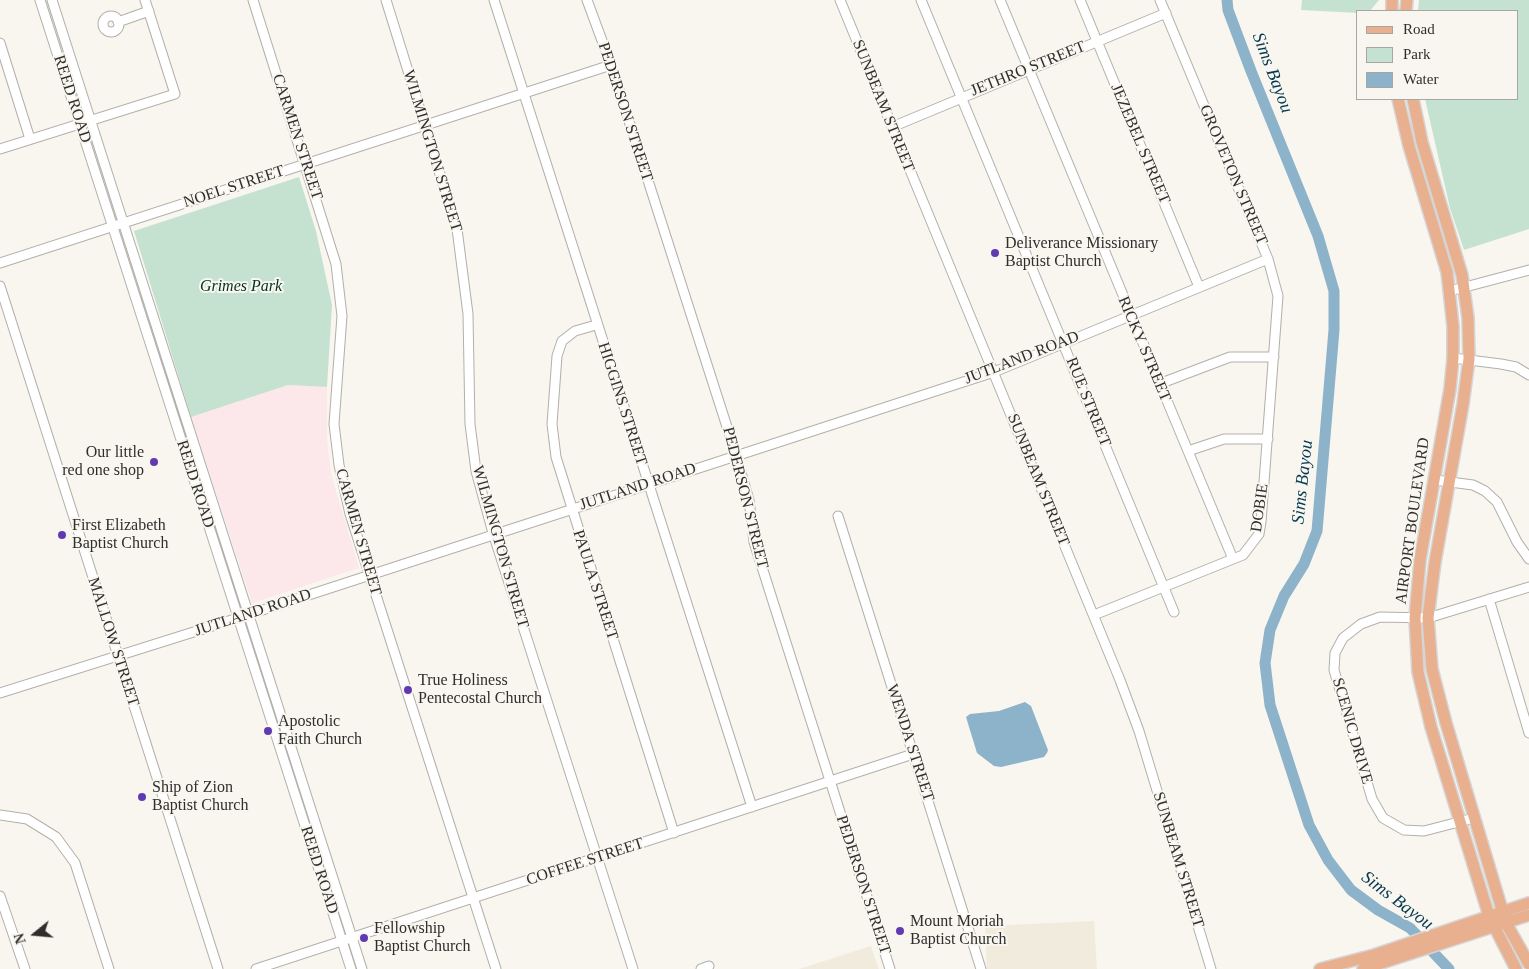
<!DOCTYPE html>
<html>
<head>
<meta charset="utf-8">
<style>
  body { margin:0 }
  #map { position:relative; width:1529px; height:969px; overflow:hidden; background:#f9f6f0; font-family:Georgia,serif }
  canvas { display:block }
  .legend { position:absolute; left:1356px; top:10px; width:162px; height:90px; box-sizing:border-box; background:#f9f6f0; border:1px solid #a8a6a2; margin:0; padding:6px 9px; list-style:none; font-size:15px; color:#2f2e2c }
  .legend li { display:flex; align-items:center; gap:10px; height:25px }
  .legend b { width:25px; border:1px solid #a8a6a2 }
  .north { position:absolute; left:10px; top:909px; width:50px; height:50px; -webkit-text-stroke:4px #f9f6f0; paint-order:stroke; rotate:253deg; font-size:14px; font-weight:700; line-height:20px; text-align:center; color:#2f2e2c }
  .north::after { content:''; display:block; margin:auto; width:18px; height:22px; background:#2f2e2c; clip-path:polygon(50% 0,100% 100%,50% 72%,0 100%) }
</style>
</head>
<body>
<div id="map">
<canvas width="1529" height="969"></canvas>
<ul class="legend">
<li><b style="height:6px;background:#e9b08f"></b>Road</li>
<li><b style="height:14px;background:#c5e2d0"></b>Park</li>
<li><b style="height:14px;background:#8cb3ca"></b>Water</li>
</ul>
<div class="north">N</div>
</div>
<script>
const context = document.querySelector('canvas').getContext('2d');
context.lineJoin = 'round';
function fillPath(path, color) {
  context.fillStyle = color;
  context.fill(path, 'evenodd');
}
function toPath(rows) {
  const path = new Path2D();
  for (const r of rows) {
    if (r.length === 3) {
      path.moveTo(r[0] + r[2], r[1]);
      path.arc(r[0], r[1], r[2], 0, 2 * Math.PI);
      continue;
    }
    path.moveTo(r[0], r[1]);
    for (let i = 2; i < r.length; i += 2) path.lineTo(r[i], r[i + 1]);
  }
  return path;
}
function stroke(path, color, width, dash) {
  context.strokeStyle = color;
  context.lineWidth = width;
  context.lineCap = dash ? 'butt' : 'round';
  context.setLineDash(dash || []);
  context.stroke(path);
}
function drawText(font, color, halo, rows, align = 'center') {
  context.font = font + ' Georgia,serif';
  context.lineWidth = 4;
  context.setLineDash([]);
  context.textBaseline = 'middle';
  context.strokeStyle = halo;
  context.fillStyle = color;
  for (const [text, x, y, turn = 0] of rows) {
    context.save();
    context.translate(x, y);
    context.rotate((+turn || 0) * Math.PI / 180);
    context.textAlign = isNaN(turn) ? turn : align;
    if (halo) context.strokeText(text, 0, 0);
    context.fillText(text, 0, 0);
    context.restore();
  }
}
fillPath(toPath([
  [1094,921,1097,969,987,969,985,926],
  [871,946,879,969,799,969]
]), '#f1ebde');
fillPath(toPath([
  [288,385,327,387,327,439,331,474,359,568,252,603,191,417]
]), '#fce7ea');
fillPath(toPath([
  [1302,0,1379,0,1370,11,1358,13,1301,10],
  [1419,0,1529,0,1529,229,1464,250,1450,208,1425,99,1518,99,1518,11,1418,11],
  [299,177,316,231,332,305,327,387,288,385,191,417,134,231]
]), '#c5e2d0');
fillPath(toPath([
  [1025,702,1031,706,1048,750,1047,753,1044,757,1001,767,994,766,977,753,966,717,970,714,999,711]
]), '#8cb3ca');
stroke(toPath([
  [1227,0,1228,10,1251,71,1318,236,1334,291,1334,330,1317,531,1304,564,1284,596,1270,630,1265,663,1270,705,1309,825,1328,860,1351,890,1378,910,1410,928,1449,969]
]), '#8cb3ca', 11);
const minor = toPath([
  [40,0,351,969],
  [52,0,362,969],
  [253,0,336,264,342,316,334,424,339,465,350,514,496,969],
  [386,0,457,229,468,314,470,424,476,471,493,533,633,969],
  [494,0,752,807],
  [587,0,611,65,736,455,749,500,754,542,890,969],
  [840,0,1120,680,1139,731,1211,969],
  [921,0,1174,612],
  [1000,0,1233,559],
  [1080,0,1199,287],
  [111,24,8],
  [118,22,149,11],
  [0,43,30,139],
  [892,127,1166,13],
  [0,149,175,94,145,0],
  [0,263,611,65],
  [0,286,218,969],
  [1450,291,1529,270],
  [596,325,575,331,562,341,557,356,552,424,556,457,674,833],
  [1453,358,1501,364,1516,367,1529,375],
  [1159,384,1230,357,1274,357],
  [1188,451,1224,439,1268,439],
  [1435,480,1473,485,1485,491,1497,502,1517,542,1529,559],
  [838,516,981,969],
  [1489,599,1529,733],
  [1094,615,1243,555,1259,534,1261,522,1278,296,1268,259,1160,0],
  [0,693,238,618,994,372,1268,259],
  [0,815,27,819,56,837,75,863,109,969],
  [1474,818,1424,831,1404,830,1383,818,1372,799,1334,670,1335,653,1343,638,1361,624,1380,617,1428,618,1529,587],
  [0,896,25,969],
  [256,969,913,754],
  [701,969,709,966]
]);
const major = toPath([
  [1392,11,1392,0],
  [1406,11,1407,0],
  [1398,99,1409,146,1447,272,1453,326,1453,358,1450,389,1420,560,1415,618,1418,672,1431,727,1489,916,1516,969],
  [1413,99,1422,142,1462,275,1468,318,1469,359,1463,404,1435,562,1428,618,1432,669,1446,723,1506,923,1529,964],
  [1320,969,1374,955,1529,903],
  [1363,969,1529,915]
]);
stroke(minor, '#b2b0aa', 11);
stroke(major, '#d5d5d5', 14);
stroke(minor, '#fff', 9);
stroke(major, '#e9b08f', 11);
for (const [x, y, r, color] of [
  [995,253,5,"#613ab2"],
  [154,462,5,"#613ab2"],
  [62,535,5,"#613ab2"],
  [408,690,5,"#613ab2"],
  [268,731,5,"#613ab2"],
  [142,797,5,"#613ab2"],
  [900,931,5,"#613ab2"],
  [364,938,5,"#613ab2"]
]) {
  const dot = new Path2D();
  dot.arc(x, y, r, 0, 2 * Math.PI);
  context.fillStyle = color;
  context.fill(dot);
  stroke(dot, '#f9f6f0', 2);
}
drawText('16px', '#2f2e2c', '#f9f6f0', [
  ["JETHRO STREET",1028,69,-22],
  ["REED ROAD",72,99,72],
  ["SUNBEAM STREET",883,106,68],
  ["PEDERSON STREET",625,112,72],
  ["CARMEN STREET",297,137,72],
  ["JEZEBEL STREET",1140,144,67],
  ["WILMINGTON STREET",432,151,73],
  ["GROVETON STREET",1233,175,67],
  ["NOEL STREET",234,187,-18],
  ["RICKY STREET",1144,349,67],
  ["JUTLAND ROAD",1022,358,-21],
  ["RUE STREET",1088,402,68],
  ["HIGGINS STREET",622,404,72],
  ["SUNBEAM STREET",1038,480,68],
  ["REED ROAD",195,484,72],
  ["JUTLAND ROAD",638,487,-18],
  ["PEDERSON STREET",745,498,76],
  ["DOBIE",1260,508,-82],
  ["AIRPORT BOULEVARD",1413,521,-82],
  ["CARMEN STREET",358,532,74],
  ["WILMINGTON STREET",500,547,74],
  ["PAULA STREET",595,585,72],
  ["JUTLAND ROAD",253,613,-18],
  ["MALLOW STREET",113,642,72],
  ["SCENIC DRIVE",1352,731,74],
  ["WENDA STREET",910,743,72],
  ["SUNBEAM STREET",1178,860,73],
  ["COFFEE STREET",585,862,-18],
  ["REED ROAD",319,870,72],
  ["PEDERSON STREET",863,885,72]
]);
drawText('16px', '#2f2e2c', '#f9f6f0', [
  ["Deliverance Missionary",1005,244],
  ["Baptist Church",1005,262],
  ["Our little",144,453,"right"],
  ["red one shop",144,471,"right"],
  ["First Elizabeth",72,526],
  ["Baptist Church",72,544],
  ["True Holiness",418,681],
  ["Pentecostal Church",418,699],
  ["Apostolic",278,722],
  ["Faith Church",278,740],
  ["Ship of Zion",152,788],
  ["Baptist Church",152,806],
  ["Mount Moriah",910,922],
  ["Baptist Church",910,940],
  ["Fellowship",374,929],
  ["Baptist Church",374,947]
], 'left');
drawText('italic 16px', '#01341d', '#f9f6f0', [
  ["Grimes Park",241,287]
]);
drawText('italic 18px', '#023951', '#f9f6f0', [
  ["Sims Bayou",1272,73,69],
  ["Sims Bayou",1303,482,-84],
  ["Sims Bayou",1397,901,37]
]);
</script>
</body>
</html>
